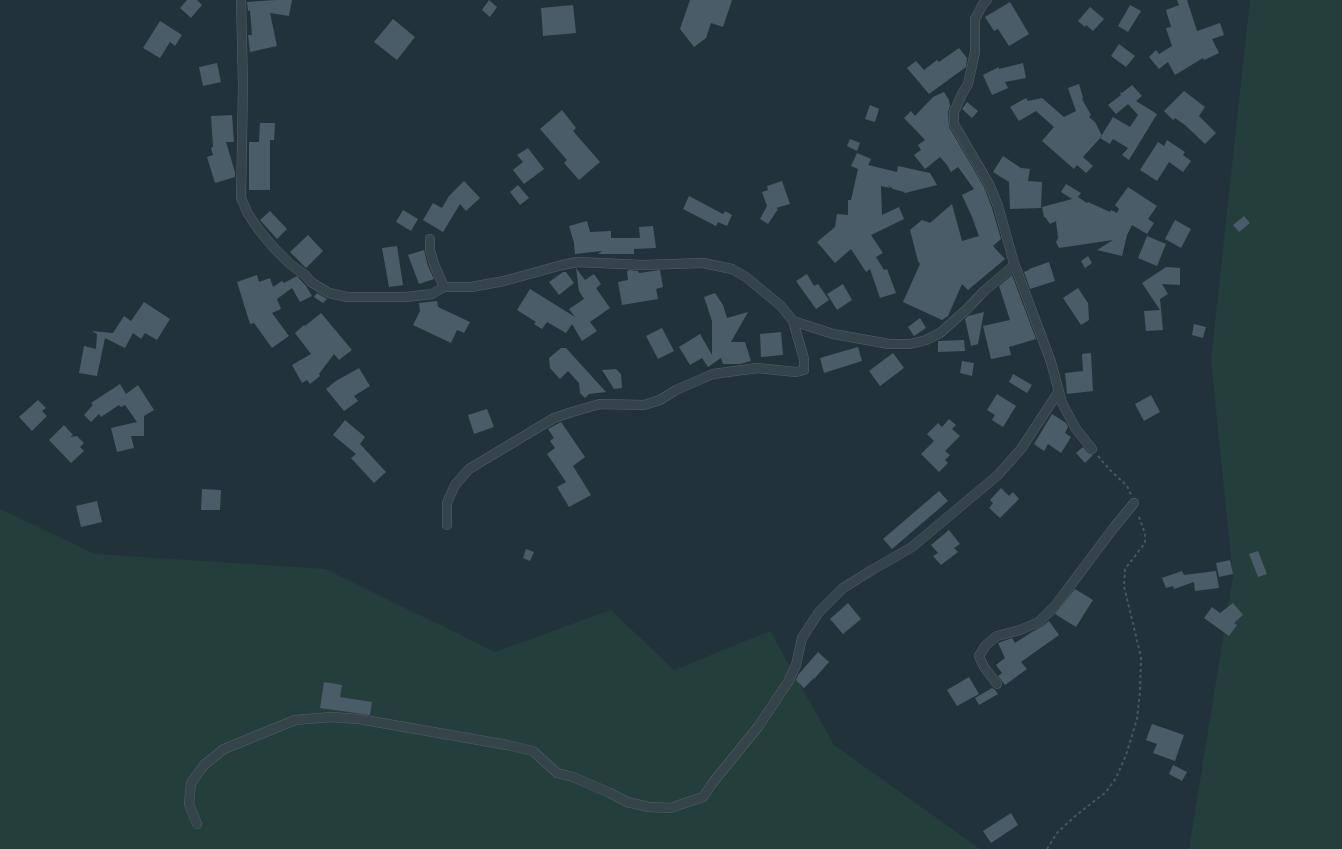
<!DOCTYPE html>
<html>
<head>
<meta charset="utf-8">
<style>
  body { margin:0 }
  canvas { display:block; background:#21323b }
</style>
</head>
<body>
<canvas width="1342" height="849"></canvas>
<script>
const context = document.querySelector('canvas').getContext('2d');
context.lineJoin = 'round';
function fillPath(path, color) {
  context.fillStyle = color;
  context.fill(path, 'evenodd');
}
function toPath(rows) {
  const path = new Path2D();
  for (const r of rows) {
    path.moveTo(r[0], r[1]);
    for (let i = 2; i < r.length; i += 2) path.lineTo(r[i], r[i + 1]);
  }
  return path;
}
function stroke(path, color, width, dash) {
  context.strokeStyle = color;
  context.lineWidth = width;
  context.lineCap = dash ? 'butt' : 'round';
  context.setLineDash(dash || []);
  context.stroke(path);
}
fillPath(toPath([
  [1250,0,1342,0,1342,849,1189,849,1233,577,1211,360],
  [0,509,95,554,325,569,495,652,611,610,674,670,770,631,834,745,980,849,0,849]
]), '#243e3b');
fillPath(toPath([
  [187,0,197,0,202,5,191,18,180,8],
  [276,0,292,0,289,16,270,13,277,46,250,52,248,35,252,35,250,10,248,11,247,2],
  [489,0,497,7,490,17,482,10],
  [690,0,732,0,723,27,711,23,706,38,694,47,680,29],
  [1177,0,1187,0,1197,31,1220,23,1224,35,1212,39,1219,53,1204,60,1203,58,1175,75,1168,62,1159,69,1149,57,1156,50,1159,54,1172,46,1166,28,1171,27,1166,10,1179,5],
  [1010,2,1029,34,1009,46,998,29,994,31,985,17],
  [573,5,576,33,543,36,541,8],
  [1130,5,1141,11,1128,32,1118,26],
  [1090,7,1104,19,1093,31,1086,25,1085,27,1078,21],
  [393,19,415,37,397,60,374,42],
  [160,21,182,35,175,46,170,42,160,58,143,48],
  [1119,44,1135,56,1126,67,1111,56],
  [959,48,967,58,966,67,929,94,907,68,916,61,924,70,937,60,939,62],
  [217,63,221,82,203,86,199,67],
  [1023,63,1026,78,1005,82,1008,88,992,95,983,75,999,67,999,69],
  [1079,84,1083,98,1082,99,1091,115,1089,117,1095,122,1102,136,1083,157,1093,166,1086,173,1077,165,1074,169,1042,141,1054,127,1036,111,1019,121,1010,107,1026,98,1028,101,1042,98,1064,117,1076,111,1068,88],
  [1132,85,1142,96,1136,101,1157,114,1129,160,1122,155,1128,148,1113,139,1110,144,1100,138,1113,117,1130,127,1138,115,1128,104,1116,114,1108,105,1121,95,1120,92,1122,93],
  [1184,91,1205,107,1199,116,1216,133,1205,144,1185,125,1175,118,1173,120,1164,111],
  [944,92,949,100,950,106,948,112,949,127,984,187,992,208,1001,239,993,246,1005,259,968,290,962,284,948,316,942,320,903,302,920,264,918,261,910,230,922,220,930,223,952,204,962,241,979,236,972,217,962,195,974,189,958,167,951,172,947,165,940,157,925,169,914,155,921,150,918,145,925,140,904,118,911,111,915,116,933,97],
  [967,102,978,111,972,118,962,109],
  [870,105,879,109,875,122,865,119],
  [562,110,576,128,573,131,600,162,579,180,564,163,567,160,540,129],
  [232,115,234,142,226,142,235,172,235,177,215,183,207,157,213,155,211,148,213,147,211,116],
  [260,123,275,123,274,140,270,140,270,190,249,190,249,142,259,142],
  [850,139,860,143,857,151,847,146],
  [1167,140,1185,152,1183,155,1191,161,1183,172,1169,162,1157,181,1140,170,1158,142,1164,146],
  [528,148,544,169,524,184,513,170,523,162,517,155],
  [857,153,871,159,868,165,897,172,898,166,930,173,937,185,905,193,904,192,893,189,888,185,890,188,881,186,882,215,899,207,904,219,871,235,883,253,876,257,884,270,887,269,896,293,880,298,870,269,866,272,851,249,835,263,817,242,835,227,837,214,848,215,848,200,851,200,858,169,851,166],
  [1003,156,1021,168,1030,169,1028,181,1042,182,1041,208,1010,209,1009,182,993,172],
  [464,181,480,198,466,211,460,204,443,232,423,220,433,203,442,208,449,196],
  [782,181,790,204,776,208,778,209,768,224,760,219,767,206,762,192,768,190,767,186],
  [1066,184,1081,193,1078,197,1087,203,1088,202,1110,212,1111,210,1117,213,1119,209,1115,205,1128,187,1157,206,1148,219,1154,223,1147,234,1132,225,1127,235,1122,256,1097,250,1113,240,1059,248,1056,242,1058,238,1056,221,1050,224,1045,217,1044,217,1042,207,1072,199,1061,192],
  [518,185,529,198,520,205,510,192],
  [689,196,723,214,725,211,732,215,727,226,718,222,716,226,683,209],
  [403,210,418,219,411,231,396,222],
  [270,211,287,229,277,239,260,220],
  [1244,216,1250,223,1239,232,1233,225],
  [1175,220,1191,229,1181,248,1165,239],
  [587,221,590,232,611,231,611,238,640,238,639,227,653,226,656,248,634,249,634,254,598,254,602,251,575,254,574,243,569,226],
  [308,235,323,251,306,268,290,252],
  [1147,236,1166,244,1157,266,1138,258],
  [397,246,403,285,389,287,382,248],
  [424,250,428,266,434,279,419,284,408,255],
  [1088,256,1092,263,1085,268,1081,261],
  [1049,262,1055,281,1030,289,1024,272,1029,270,1029,269],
  [1166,267,1180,268,1180,285,1162,284,1168,294,1160,299,1163,330,1146,331,1144,311,1160,310,1142,283],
  [576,268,585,280,594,274,601,284,596,288,610,308,590,322,597,331,582,341,572,324,566,333,547,322,542,329,534,324,536,322,517,310,530,289,575,317,569,309,584,299,579,291],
  [630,270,638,271,639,273,660,270,663,287,656,289,658,299,622,305,618,282,628,280,627,271],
  [563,272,566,272,574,283,559,295,549,282],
  [807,274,814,286,818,284,829,300,816,309,796,281],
  [257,275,259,282,270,278,273,287,282,281,284,283,297,276,306,286,312,296,300,302,292,288,277,299,281,309,272,313,289,336,272,348,254,323,250,324,237,282],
  [1012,275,1036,339,1009,347,1011,355,991,359,983,326,1010,320,999,286],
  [843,284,852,300,837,310,827,294],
  [1078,288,1088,303,1089,320,1081,325,1063,298],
  [317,293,327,299,323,303,314,297],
  [715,293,723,305,727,318,748,312,731,342,745,342,751,361,740,364,723,364,721,358,708,367,702,358,690,365,679,347,700,334,712,355,712,321,704,297],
  [437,301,438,307,470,322,464,333,457,330,451,343,413,325,420,311,419,303],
  [144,302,170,319,157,340,145,333,141,339,133,333,125,348,105,338,97,376,79,373,84,346,96,349,97,334,92,331,113,333,124,316,131,321],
  [984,312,978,344,971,346,965,319,968,316],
  [321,313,352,350,339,360,334,354,319,374,320,376,310,384,307,380,302,383,292,365,311,354,295,333,304,325,305,326],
  [920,318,926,328,914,336,908,327],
  [1194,324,1206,327,1203,338,1192,335],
  [662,328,674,351,658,359,646,336],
  [781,332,783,355,761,357,760,334],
  [964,340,965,351,938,352,938,341],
  [858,347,862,361,824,373,820,358],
  [561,348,566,348,606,392,589,394,585,398,580,393,579,383,568,371,560,379,550,368,549,358],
  [893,353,904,368,880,386,869,371],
  [1090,353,1091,354,1093,391,1067,394,1065,373,1083,371,1082,354],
  [962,361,974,363,972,376,960,373],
  [359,368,370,386,354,396,358,401,344,411,326,389,336,381],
  [616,369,621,374,622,388,614,389,602,370],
  [1013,374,1032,385,1027,393,1009,382],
  [120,384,126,394,138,385,154,410,144,416,144,436,131,436,134,448,117,452,111,428,137,422,125,405,121,407,119,405,101,417,99,414,91,422,84,415,93,405,91,403],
  [997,394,1016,406,1003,427,992,420,995,415,987,410],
  [1151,395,1160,412,1144,421,1135,404],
  [38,400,46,408,42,411,47,416,32,431,19,417],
  [487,409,494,427,474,434,468,415],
  [1052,414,1066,423,1068,427,1065,433,1071,437,1061,453,1048,444,1044,451,1034,444],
  [949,419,956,425,952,429,960,436,945,451,950,455,945,460,948,463,939,472,921,454,934,441,927,434,938,423,942,427],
  [345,420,365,437,360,444,386,472,374,483,351,458,356,454,333,435],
  [561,422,585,457,573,466,591,495,569,507,557,487,566,482,547,454,555,448,550,441,554,438,548,429],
  [64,425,73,435,70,437,77,436,84,443,80,447,84,451,71,463,49,440],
  [1083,447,1088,453,1093,455,1085,463,1076,453],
  [1001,488,1009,496,1013,492,1019,499,1000,518,989,508,993,503,990,500],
  [202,489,221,490,220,510,201,510],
  [939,491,948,501,892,549,883,539],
  [97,501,102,522,81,527,76,506],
  [949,530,960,544,954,548,958,552,941,565,933,556,938,553,931,545],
  [526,549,534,552,530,561,523,558],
  [1258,551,1267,574,1258,577,1249,554],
  [1230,560,1233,574,1219,577,1216,563],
  [1182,571,1184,575,1216,571,1219,588,1195,591,1194,582,1174,589,1173,586,1166,588,1162,578],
  [1075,589,1093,600,1076,627,1055,614],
  [848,603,861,619,843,634,830,619],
  [1233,603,1243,615,1234,623,1237,625,1229,636,1204,618,1212,607,1220,613],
  [1049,621,1059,635,1021,662,1027,669,1005,685,998,676,1002,673,996,665,1005,658,998,643,1012,638,1015,643,1032,632,1043,626],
  [818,652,829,662,814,679,814,678,804,688,796,680,798,675],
  [969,677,979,694,957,706,947,690],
  [324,682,342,685,340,697,372,702,370,715,320,708],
  [992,688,995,690,998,694,979,705,975,698],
  [1152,724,1184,735,1175,761,1153,753,1157,744,1146,740],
  [1173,765,1187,772,1182,781,1169,774],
  [1011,813,1018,825,991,843,983,831]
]), '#4a5c67');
const minor = toPath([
  [241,0,243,85,241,198,248,214,259,230,274,248,290,264,305,275,311,282,329,293,347,297,406,297,432,294,444,287,471,287,504,281,562,265,577,262,643,265,703,263,732,269,746,277,781,306,793,321,833,334,856,338,889,344,910,344,926,340,940,333,967,309,984,291,1011,268,1014,263,998,206,989,184,954,124,954,112,962,94,968,84,975,52,975,19,983,4,987,0],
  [430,239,430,250,434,264,444,287],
  [1014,263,1051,362,1062,403,1076,429,1092,449],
  [447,525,447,503,455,485,469,469,554,418,572,412,600,404,644,405,660,400,676,390,713,374,757,368,796,372,804,370,804,359,793,321],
  [997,684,984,667,979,656,986,645,997,636,1020,630,1039,622,1055,606,1112,530,1134,503],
  [197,824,189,804,191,783,204,765,224,749,295,720,331,717,359,719,507,745,533,751,557,773,573,777,610,793,627,802,649,807,670,808,703,797,714,781,758,727,788,682,796,665,802,638,819,612,843,588,872,570,912,547,998,475,1021,449,1059,391]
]);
stroke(minor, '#536169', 10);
stroke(toPath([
  [1098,456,1110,470,1127,486,1131,495],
  [1047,849,1057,833,1074,817,1106,792,1116,778,1126,755,1137,719,1140,691,1141,657,1124,586,1125,569,1145,543,1145,534,1138,514]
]), '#435a58', 2, [3, 3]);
stroke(minor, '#35434b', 9);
</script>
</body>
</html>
